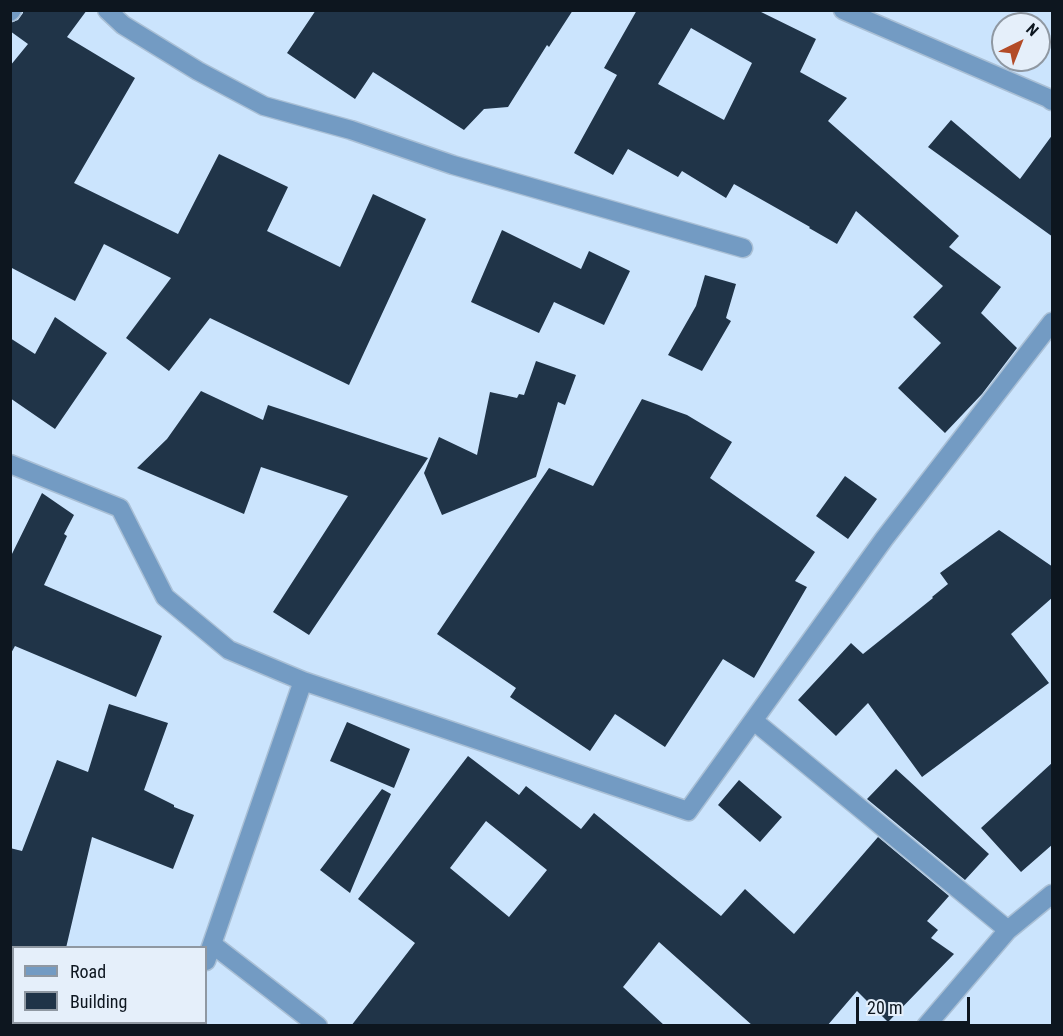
<!DOCTYPE html>
<html>
<head>
<meta charset="utf-8">
<style>
  body { margin:0 }
  #map { position:relative; width:1063px; height:1036px; overflow:hidden; background:#cbe4fd; font-family:"Roboto Condensed",sans-serif }
  canvas { display:block }
  .frame { position:absolute; inset:0; border:12px solid #0d161f; pointer-events:none }
  .legend { position:absolute; left:12px; top:946px; width:195px; height:78px; box-sizing:border-box; background:#e5effa; border:2px solid #8f98a2; margin:0; padding:8px 10px; list-style:none; font-size:18px; color:#0d161f }
  .legend li { display:flex; align-items:center; gap:12px; height:30px }
  .legend b { width:30px; border:2px solid #8f98a2 }
  .north { position:absolute; left:991px; top:12px; width:60px; height:60px; box-sizing:border-box; background:#e5effa; border:2px solid #8f98a2; border-radius:50%; rotate:43deg; font-size:16px; font-weight:700; line-height:24px; text-align:center; color:#0d161f }
  .north::after { content:''; display:block; margin:auto; width:21px; height:27px; background:#b34b27; clip-path:polygon(50% 0,100% 100%,50% 72%,0 100%) }
  .scale { position:absolute; left:856px; top:997px; width:114px; height:27px; box-sizing:border-box; border:3px solid #0d161f; border-top:0; padding-left:8px; font-size:18px; line-height:21px; white-space:nowrap; color:#0d161f; -webkit-text-stroke:4px #e5effa; paint-order:stroke }
</style>
</head>
<body>
<div id="map">
<canvas width="1063" height="1036"></canvas>
<div class="frame"></div>
<ul class="legend">
<li><b style="height:8px;background:#739bc3"></b>Road</li>
<li><b style="height:16px;background:#203448"></b>Building</li>
</ul>
<div class="north">N</div>
<div class="scale">20 m</div>
</div>
<script>
const context = document.querySelector('canvas').getContext('2d');
context.lineJoin = 'round';
function fillPath(path, color) {
  context.fillStyle = color;
  context.fill(path, 'evenodd');
}
function toPath(rows) {
  const path = new Path2D();
  for (const r of rows) {
    path.moveTo(r[0], r[1]);
    for (let i = 2; i < r.length; i += 2) path.lineTo(r[i], r[i + 1]);
  }
  return path;
}
function stroke(path, color, width, dash) {
  context.strokeStyle = color;
  context.lineWidth = width;
  context.lineCap = dash ? 'butt' : 'round';
  context.setLineDash(dash || []);
  context.stroke(path);
}
fillPath(toPath([
  [23,10,87,10,67,37,135,78,74,183,178,234,219,154,288,187,267,231,340,267,373,194,426,219,349,385,210,318,169,371,126,338,171,278,104,244,75,301,10,267,10,66,28,44,10,31,10,23,18,20,23,13],
  [316,10,573,10,549,47,547,45,508,107,484,109,464,130,373,72,355,99,287,53],
  [637,10,757,10,816,39,800,72,847,98,828,121,959,236,949,247,1001,287,981,313,1017,348,982,394,945,433,898,388,941,343,913,317,943,286,856,211,837,244,809,228,810,227,734,184,726,198,682,171,678,177,628,149,613,175,574,153,617,75,604,68],
  [691,28,752,63,724,120,658,84],
  [951,120,1020,179,1053,134,1053,237,928,147],
  [502,230,581,269,589,251,630,271,604,325,554,302,539,333,471,302],
  [705,275,736,284,726,318,731,321,702,371,668,355,696,306],
  [55,317,107,353,55,429,10,398,10,338,35,354],
  [536,361,576,375,565,405,558,402,536,477,442,515,424,473,439,437,477,455,490,392,517,398,519,394,524,395],
  [201,391,263,420,268,405,428,458,309,635,273,612,348,496,261,467,244,514,137,468,167,439],
  [642,399,687,415,732,442,710,478,815,552,795,581,807,587,754,678,723,659,665,747,615,714,590,751,510,697,516,688,437,634,549,468,593,486],
  [845,476,877,499,848,539,816,516],
  [42,493,74,515,64,534,67,536,44,585,162,636,136,697,15,646,10,655,10,558],
  [999,530,1053,567,1053,597,1011,634,1049,683,922,777,868,703,836,736,798,700,851,643,863,654,933,598,932,597,948,584,940,573],
  [109,704,168,723,144,790,174,805,174,807,194,815,173,869,92,837,66,948,10,948,10,848,22,851,57,760,88,772],
  [347,722,410,749,394,788,330,761],
  [468,756,519,795,526,786,581,829,594,813,721,916,745,889,794,934,878,837,949,896,927,921,938,930,931,938,954,954,888,1022,857,991,827,1026,753,1026,659,942,623,987,665,1026,351,1026,415,943,358,899],
  [486,821,547,870,509,917,450,868],
  [1053,762,1053,844,1021,872,981,828],
  [896,769,989,854,965,880,867,799],
  [739,780,782,817,760,842,718,805],
  [382,789,391,794,350,893,320,870]
]), '#203448');
const minor = toPath([
  [107,10,123,25,198,71,264,106,351,130,453,165,743,248],
  [843,10,1048,98,1052,101],
  [10,12,12,10],
  [10,464,120,508,165,597,229,650,303,681],
  [754,721,1008,930],
  [212,944,318,1026],
  [206,961,212,944,303,681,688,811,884,539,1052,322],
  [179,1026,180,1022],
  [926,1026,1008,930,1052,894]
]);
stroke(minor, '#a9bfd5', 21);
stroke(minor, '#739bc3', 18);
</script>
</body>
</html>
